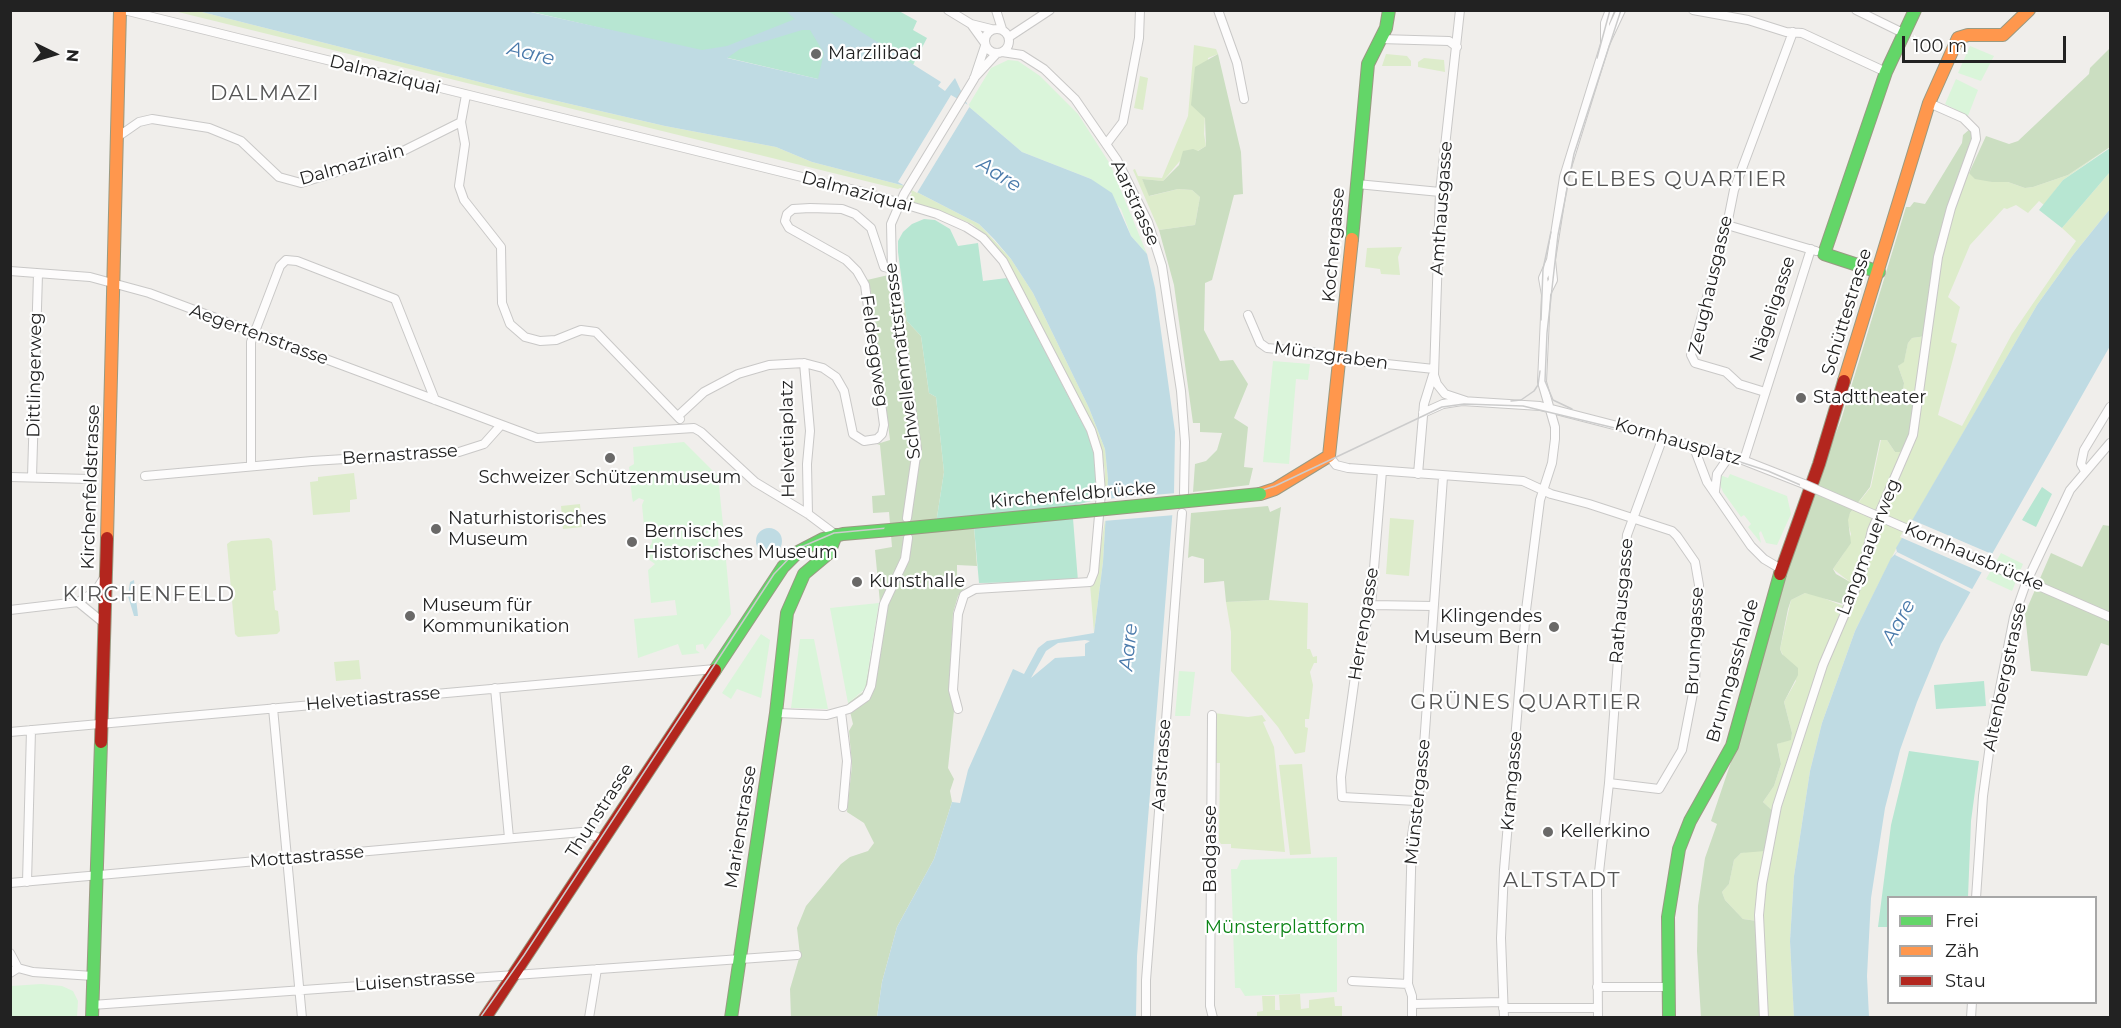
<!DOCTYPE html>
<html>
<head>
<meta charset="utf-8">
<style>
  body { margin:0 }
  #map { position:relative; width:2121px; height:1028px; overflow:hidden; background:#f0eeeb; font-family:Montserrat,sans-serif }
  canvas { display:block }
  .frame { position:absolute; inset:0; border:12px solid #222; pointer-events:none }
  .legend { position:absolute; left:1887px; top:896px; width:210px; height:108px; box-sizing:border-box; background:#fff; border:2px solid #a7a7a7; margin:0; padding:8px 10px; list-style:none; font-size:18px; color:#222 }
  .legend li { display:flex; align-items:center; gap:12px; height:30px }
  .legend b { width:30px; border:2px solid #a7a7a7 }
  .north { position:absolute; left:24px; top:24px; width:60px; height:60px; -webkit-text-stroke:4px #fff; paint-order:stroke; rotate:95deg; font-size:16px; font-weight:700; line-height:24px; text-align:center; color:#222 }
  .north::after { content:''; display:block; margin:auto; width:21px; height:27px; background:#222; clip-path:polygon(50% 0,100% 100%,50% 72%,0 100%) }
  .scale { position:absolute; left:1902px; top:36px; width:164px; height:27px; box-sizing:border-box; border:3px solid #222; border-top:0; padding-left:8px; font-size:18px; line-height:21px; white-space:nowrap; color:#222; -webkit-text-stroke:4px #fff; paint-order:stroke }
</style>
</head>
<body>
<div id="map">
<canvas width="2121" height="1028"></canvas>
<div class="frame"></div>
<ul class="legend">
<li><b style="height:8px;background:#63d668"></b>Frei</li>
<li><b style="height:8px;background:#ff974d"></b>Zäh</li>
<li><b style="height:8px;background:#b3261e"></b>Stau</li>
</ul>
<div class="north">N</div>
<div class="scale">100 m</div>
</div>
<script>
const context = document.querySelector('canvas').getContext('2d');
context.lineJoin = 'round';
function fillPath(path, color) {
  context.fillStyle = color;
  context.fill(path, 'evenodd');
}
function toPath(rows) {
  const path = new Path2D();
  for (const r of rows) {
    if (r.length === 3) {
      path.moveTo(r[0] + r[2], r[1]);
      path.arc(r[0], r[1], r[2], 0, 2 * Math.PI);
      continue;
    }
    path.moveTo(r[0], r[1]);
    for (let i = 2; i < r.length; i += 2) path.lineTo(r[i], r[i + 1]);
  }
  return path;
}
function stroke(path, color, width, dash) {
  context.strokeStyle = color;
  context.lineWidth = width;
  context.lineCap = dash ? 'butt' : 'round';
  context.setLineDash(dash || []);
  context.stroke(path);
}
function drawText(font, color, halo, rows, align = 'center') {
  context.font = font + ' Montserrat,sans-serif';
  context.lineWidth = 4.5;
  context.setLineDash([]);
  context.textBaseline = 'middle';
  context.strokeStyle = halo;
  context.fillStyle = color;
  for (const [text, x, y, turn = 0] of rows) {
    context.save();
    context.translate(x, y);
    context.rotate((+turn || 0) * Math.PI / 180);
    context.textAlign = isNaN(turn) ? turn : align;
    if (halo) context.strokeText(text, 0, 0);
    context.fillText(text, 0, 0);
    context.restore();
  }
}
fillPath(toPath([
  [174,11,198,11,527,94,665,126,776,147,812,162,905,186,979,224,1011,259,1033,293,1089,408,1105,449,1108,479,1103,562,1094,633,1090,584,1096,576,1105,520,1105,471,1100,442,1007,259,988,237,972,224,938,210,907,202,912,193,900,188,898,189],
  [1194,45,1216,49,1218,54,1208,58,1204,134,1206,146,1179,162,1163,181,1142,179,1150,196,1178,189,1192,190,1200,197,1195,225,1159,230,1133,170,1135,169,1138,176,1162,178,1188,116],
  [1386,54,1407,56,1411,61,1411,66,1382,66],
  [1424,58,1444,60,1445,72,1418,67,1418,62],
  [1140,76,1148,78,1143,110,1134,108],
  [2110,147,2063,180,2044,205,2039,201,2028,213,2016,205,2007,209,2004,208,1970,245,1948,297,1960,307,1951,342,1957,344,1938,415,1962,426,2012,334,2076,241,2062,228,2110,172,2110,209,2073,255,2037,305,1896,549,1855,631,1822,723,1810,771,1794,876,1790,941,1794,1017,1764,1017,1757,921,1743,919,1725,900,1722,892,1729,884,1734,860,1741,853,1755,850,1775,813,1763,802,1774,786,1781,764,1777,744,1791,739,1792,733,1784,702,1796,681,1780,649,1791,600,1805,593,1813,594,1846,607,1854,592,1850,582,1833,569,1844,553,1851,534,1847,520,1850,513,1871,487,1881,440,1887,440,1895,452,1914,400,1908,398,1903,391,1904,383,1898,366,1904,361,1908,343,1912,338,1926,336,1936,269,1966,172,1992,182,2008,182,2025,188,2033,187,2068,175],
  [1402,247,1398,257,1400,275,1381,274,1380,269,1365,267,1367,248],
  [354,473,357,499,350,500,350,512,313,515,310,482,318,481,318,477],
  [580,504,582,527,563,529,561,506],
  [1390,518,1414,520,1409,576,1386,574],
  [269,538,272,541,276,590,273,591,275,610,278,611,280,631,277,634,238,637,235,634,227,544,231,541],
  [1269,600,1308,603,1307,649,1310,649,1313,657,1317,656,1317,663,1314,663,1310,672,1313,685,1309,719,1305,719,1305,727,1308,728,1305,752,1295,754,1278,727,1231,671,1231,632,1226,602],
  [359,660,361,679,336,681,334,662],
  [1214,713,1248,717,1262,715,1266,721,1263,722,1274,747,1285,852,1231,848,1231,844,1221,844,1219,841,1220,763,1215,763],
  [1302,764,1311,854,1290,855,1279,765],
  [1300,994,1301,1009,1309,1008,1309,1000,1334,997,1335,1006,1342,1006,1342,1017,1257,1017,1257,1012,1263,1011,1262,996,1275,996,1275,1010,1280,1010,1279,995]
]), '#ddeccb');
fillPath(toPath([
  [2110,48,2110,147,2068,175,2033,187,2025,188,2008,182,1992,182,1975,179,1969,173,1986,136,2009,144,2018,141,2089,74,2090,68],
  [1218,54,1241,152,1243,194,1234,195,1212,280,1205,283,1204,330,1220,361,1233,360,1248,384,1234,418,1248,427,1244,467,1253,468,1249,485,1193,492,1195,464,1206,461,1217,450,1222,433,1200,432,1200,423,1193,423,1174,285,1159,230,1195,225,1200,197,1192,190,1178,189,1149,196,1142,179,1163,181,1179,165,1183,151,1193,149,1198,151,1206,146,1205,118,1191,105,1195,67],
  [1971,128,1976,133,1950,208,1926,336,1912,338,1908,343,1904,362,1898,366,1904,383,1903,391,1918,405,1916,426,1900,452,1895,452,1887,440,1880,440,1870,487,1850,513,1848,520,1851,543,1833,569,1836,574,1850,582,1843,604,1805,593,1791,600,1788,609,1780,649,1782,654,1798,668,1798,675,1784,702,1792,733,1791,740,1777,744,1781,764,1774,786,1763,802,1775,813,1765,851,1741,853,1734,860,1729,884,1722,892,1725,900,1743,919,1757,921,1763,1017,1701,1018,1697,951,1698,906,1705,858,1717,824,1711,821,1731,762,1727,760,1783,569,1841,420,1906,207,1910,207,1914,202,1925,204,1962,143,1963,135],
  [897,273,901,302,905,303,907,321,921,336,929,393,936,397,944,472,935,530,974,527,977,566,957,565,957,581,966,586,958,596,953,613,949,689,954,711,948,768,954,779,950,791,952,802,934,859,897,927,882,982,877,1017,791,1018,790,989,800,955,797,928,806,906,841,864,850,857,868,851,874,843,864,823,847,812,852,765,849,731,853,724,848,703,863,692,867,677,880,603,875,550,892,547,889,512,873,513,872,496,885,495,880,445,877,444,890,440,871,291,867,280],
  [1268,506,1270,512,1281,507,1269,600,1226,602,1224,581,1204,583,1204,559,1192,556,1188,558,1191,513],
  [2103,525,2110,526,2110,646,2101,643,2087,676,2031,671,2025,613,2051,553,2082,567]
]), '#cbdec1');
fillPath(toPath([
  [1970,46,1994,56,1981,81,1958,73],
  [1008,60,1018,61,1040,76,1078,114,1110,164,1147,254,1131,236,1121,209,1091,179,1022,152,968,106,991,68],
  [1956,79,1978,90,1968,116,1945,104],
  [1273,361,1310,364,1308,380,1296,379,1289,464,1263,462],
  [684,442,718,476,724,535,718,539,720,558,726,560,731,614,705,650,703,644,696,645,696,650,700,653,682,655,678,644,638,658,634,619,677,615,675,600,651,603,648,570,655,564,648,559,647,545,651,545,652,541,651,535,645,536,642,505,644,500,639,498,633,502,632,497,629,467,634,464,633,447],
  [1730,474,1787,496,1791,514,1777,545,1766,543,1761,531,1759,533,1761,543,1748,527,1751,524,1744,515,1741,517,1723,492,1719,482,1720,475,1728,478],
  [2001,553,2023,564,2012,591,1986,579],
  [879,603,865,689,848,703,830,608],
  [761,634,770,640,761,698,737,689,731,699,722,693],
  [800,639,814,639,828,709,791,708],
  [1179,671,1195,672,1190,716,1175,716],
  [1337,857,1337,992,1245,996,1240,988,1235,988,1231,869,1237,869,1241,860],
  [41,984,62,986,73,991,78,1001,77,1017,11,1017,11,986]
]), '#daf5da');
fillPath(toPath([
  [528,11,899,11,917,21,913,30,927,38,913,65,869,91],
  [2110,148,2110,172,2062,228,2039,210,2063,180],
  [924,219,935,220,950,229,958,246,978,243,983,281,1007,278,1090,438,1094,452,1097,493,1091,501,1072,506,1078,581,979,583,974,527,935,530,944,472,936,397,929,393,921,336,907,321,898,252,898,241,903,232,912,224],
  [2042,487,2052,494,2036,527,2022,520],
  [1984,681,1986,706,1936,709,1934,685],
  [1909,751,1979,761,1971,821,1968,897,1888,898,1888,927,1878,927,1891,825]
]), '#b7e6d2');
fillPath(toPath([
  [198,11,526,11,702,50,727,46,795,19,786,11,828,11,941,82,938,86,945,91,955,78,968,106,1022,152,1091,179,1112,193,1131,236,1147,254,1155,288,1175,432,1174,494,1137,956,1136,1017,877,1017,882,982,897,927,934,859,952,802,960,803,968,770,1013,669,1024,674,1038,648,1047,641,1094,633,1103,562,1108,479,1105,449,1089,408,1033,293,1011,259,994,239,979,224,905,186,812,162,776,147,665,126,527,94],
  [802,30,810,30,824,53,818,79,727,58,740,49],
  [1085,640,1090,641,1085,644,1085,656,1055,658,1031,678,1046,651,1058,643],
  [2110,209,2110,346,1941,644,1917,702,1900,750,1885,808,1871,898,1867,976,1869,1017,1794,1018,1790,941,1794,876,1810,771,1822,723,1855,631,1891,558,1897,552,1896,548,2037,305,2073,255],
  [769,541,13],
  [134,580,138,616,134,616,128,596,130,582]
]), '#bfdbe3');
fillPath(toPath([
  [951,95,970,106,917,193,898,182],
  [1177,493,1175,515,1103,521,1104,499],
  [1910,519,1994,555,1983,573,1900,537],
  [1897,552,1974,590,1972,593,1895,555]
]), '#f0eeeb');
const street = toPath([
  [124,10,867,193,937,214,966,227,983,238,1003,261,1091,430,1098,452,1101,493,1094,572,1090,582,975,589,964,595,958,614,953,690,958,709],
  [948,10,971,24,991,29],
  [996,10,1002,29],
  [1218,10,1237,63,1244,99],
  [1460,10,1440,192,1434,375,1437,384,1445,394,1466,401],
  [1693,10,1748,20,1786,32,1802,33,1886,72],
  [1856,10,1903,33],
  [971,24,984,42],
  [997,41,12],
  [1009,37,1050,10],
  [1380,39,1449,41,1457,47],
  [1605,43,1605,23,1610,10],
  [1002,52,1022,55,1044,69,1075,99,1117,160,1148,222,1162,266,1181,391,1185,442,1184,493],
  [974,78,997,53],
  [466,95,461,122,465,144,459,186,464,200,501,247,502,303,510,324,525,337,540,341,556,340,581,330,596,332,680,419],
  [116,138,139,122,152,119,209,128,241,141,279,177,301,183,399,153,461,122],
  [1107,143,1123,122,1139,38,1140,10],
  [1357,184,1440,192],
  [1727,225,1816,251],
  [10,271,90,277,149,293,537,438,694,428,701,432,755,482,808,514,836,535],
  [1546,294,1553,280,1551,260,1564,177,1605,44,1621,10],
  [1248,315,1260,343,1267,348,1320,353,1339,359,1434,369],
  [804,363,810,431,807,464,808,514],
  [1765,392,1739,384,1726,372,1695,363,1691,355,1727,225,1734,190,1793,32],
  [1423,413,1443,404,1462,401,1540,406,1730,455,1804,484],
  [678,416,704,392,738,374,769,365,804,363,823,368,836,377,844,391,853,434,864,441,877,439,882,434,884,425,865,285,857,271,846,260,789,228,785,221,787,214,793,209,810,208,842,209,855,214,871,228,884,267,892,269],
  [1693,445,1707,482,1751,546,1764,559,1781,569],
  [1329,456,1336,465,1348,468,1523,481,1551,494,1589,504,1672,531,1677,536,1695,562,1699,585,1695,683,1682,750,1659,789,1609,783],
  [1744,460,1811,249],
  [251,466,251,342,280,266,286,260,297,261,395,299,435,400],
  [1382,471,1371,605,1357,662,1341,777,1342,797,1416,801],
  [2085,471,2081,464,2084,450,2110,407],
  [1418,474,1424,404,1433,375],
  [145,476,312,461,459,452,484,444,501,425],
  [10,477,89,479],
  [32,477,38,274],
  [1715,491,1717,474,1730,455],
  [907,518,917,449,892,269,891,224,904,194,974,79,985,46],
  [78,602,105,624],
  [1371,605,1433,606],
  [10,610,78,602,95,592,104,578],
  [495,688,509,838],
  [273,708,302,1018],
  [841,712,847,761,843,807],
  [776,713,827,715,849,709,866,697,871,686,884,604,905,559,908,538],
  [1212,715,1210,1006,1213,1018],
  [10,732,715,669],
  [27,882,31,730],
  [10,883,582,832,603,839],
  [1976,898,1983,796,1993,723,2014,617,2026,583,2070,490,2110,443],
  [10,953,18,968],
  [10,973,18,968,33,972,93,976],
  [1352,981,1408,984],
  [1597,987,1668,987],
  [1413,1004,1503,1002],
  [92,1005,797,955],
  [1503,1008,1597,1008],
  [589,1018,597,969],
  [1146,1018,1146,980,1182,513],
  [1412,1018,1412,996,1408,984,1412,835,1422,774,1443,477],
  [1504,1018,1501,938,1504,870,1526,610,1540,500,1552,463,1555,439,1555,427,1542,382,1546,295,1543,278,1551,260],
  [1598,1018,1597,890,1609,783,1627,535,1663,437],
  [1764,1018,1759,915,1762,884,1777,806,1823,665,1861,576,1872,530,1913,435,1938,257,1951,208,1976,139,1975,130,1963,118,1929,103],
  [1971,1018,1972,1002]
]);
const fast = toPath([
  [1352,239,1368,64,1386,28,1389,10],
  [1879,272,1824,254,1886,72,1915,10],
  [715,670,783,567,798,552,823,539,843,534,890,530],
  [92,1018,101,742],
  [731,1018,776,713,787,613,804,574,829,553,836,535],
  [1669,1018,1668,917,1679,849,1690,821,1732,746,1780,574]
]);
const slow = toPath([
  [1844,381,1929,103,1958,38,1968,35,2003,35,2029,10],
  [1260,494,1275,489,1329,456,1352,239],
  [107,538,120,10]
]);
const jam = toPath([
  [1780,574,1819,464,1844,381],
  [101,742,107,538],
  [485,1018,715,670]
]);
stroke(street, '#c9c8c7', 10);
stroke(fast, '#999a82', 14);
stroke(slow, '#999a82', 14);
stroke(jam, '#999a82', 14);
stroke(street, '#fdfcfc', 8);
stroke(fast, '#63d668', 12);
stroke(slow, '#ff974d', 12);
stroke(jam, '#b3261e', 12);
stroke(toPath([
  [1597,58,1610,10],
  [1541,320,1543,269,1551,232],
  [1511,401,1521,400,1534,391,1538,385,1540,371],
  [1572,409,1553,400,1545,381,1547,333,1558,235,1574,154,1621,10],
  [480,1018,524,955,774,574,799,548,834,533,1250,494,1275,486,1442,407,1464,404,1523,406,1694,447,1768,471,2110,619]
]), '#ccc', 1.5);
const streetBridge = toPath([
  [1804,484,2110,617]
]);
const fastBridge = toPath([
  [890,530,1260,494]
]);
stroke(streetBridge, '#c9c8c7', 10, []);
stroke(fastBridge, '#999a82', 14, []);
stroke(streetBridge, '#fdfcfc', 8);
stroke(fastBridge, '#63d668', 12);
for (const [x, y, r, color] of [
  [816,54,6,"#6a6968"],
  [1801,398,6,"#6a6968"],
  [610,458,6,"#6a6968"],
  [436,529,6,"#6a6968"],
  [632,542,6,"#6a6968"],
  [857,582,6,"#6a6968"],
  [410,616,6,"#6a6968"],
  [1554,627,6,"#6a6968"],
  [1548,832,6,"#6a6968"]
]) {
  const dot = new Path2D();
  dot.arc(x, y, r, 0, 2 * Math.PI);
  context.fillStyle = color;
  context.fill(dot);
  stroke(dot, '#fff', 2);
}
drawText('18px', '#222', '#fff', [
  ["Marzilibad",828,54],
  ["Stadttheater",1813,398],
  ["Schweizer Schützenmuseum",610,478,"center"],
  ["Naturhistorisches",448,519],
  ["Museum",448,540],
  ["Bernisches",644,532],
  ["Historisches Museum",644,553],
  ["Kunsthalle",869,582],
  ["Museum für",422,606],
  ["Kommunikation",422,627],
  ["Klingendes",1542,617,"right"],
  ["Museum Bern",1542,638,"right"],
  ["Kellerkino",1560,832]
], 'left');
drawText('18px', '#222', '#fff', [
  ["Dalmaziquai",385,75,14],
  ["Dalmazirain",352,165,-16],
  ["Dalmaziquai",857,192,15],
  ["Aarstrasse",1135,203,65],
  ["Amthausgasse",1442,208,-86],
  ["Kochergasse",1334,245,-85],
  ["Zeughausgasse",1711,285,-77],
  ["Nägeligasse",1773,309,-72],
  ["Schüttestrasse",1847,312,-73],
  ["Aegertenstrasse",259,335,20],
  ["Feldeggweg",874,351,82],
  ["Münzgraben",1331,356,8],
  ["Schwellenmattstrasse",903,361,-97],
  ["Dittlingerweg",35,375,-89],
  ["Helvetiaplatz",788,439,-91],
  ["Kornhausplatz",1678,442,16],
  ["Bernastrasse",400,455,-4],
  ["Kirchenfeldstrasse",91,487,-88],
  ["Kirchenfeldbrücke",1073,495,-5],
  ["Langmauerweg",1869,547,-69],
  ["Kornhausbrücke",1974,557,23],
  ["Rathausgasse",1622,601,-85],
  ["Herrengasse",1364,624,-81],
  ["Brunngasse",1695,641,-87],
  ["Brunngasshalde",1733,671,-74],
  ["Altenbergstrasse",2005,677,-78],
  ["Helvetiastrasse",373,699,-5],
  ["Aarstrasse",1162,765,-86],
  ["Kramgasse",1512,781,-85],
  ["Münstergasse",1418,802,-84],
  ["Thunstrasse",600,811,-57],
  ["Marienstrasse",741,827,-81],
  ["Badgasse",1211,849,-90],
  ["Mottastrasse",307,857,-5],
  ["Luisenstrasse",415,981,-4]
]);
drawText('18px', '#0c8416', '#fff', [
  ["Münsterplattform",1285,928]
]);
drawText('italic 20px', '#4a7aab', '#fff', [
  ["Aare",531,54,14],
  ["Aare",999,175,32],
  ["Aare",1899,622,-61],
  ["Aare",1129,647,-84]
]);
context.letterSpacing = '1.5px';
drawText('21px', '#555', '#fff', [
  ["DALMAZI",265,94],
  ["GELBES QUARTIER",1675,180],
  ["KIRCHENFELD",149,595],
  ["GRÜNES QUARTIER",1526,703],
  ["ALTSTADT",1562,881]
]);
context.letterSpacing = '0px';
</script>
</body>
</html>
